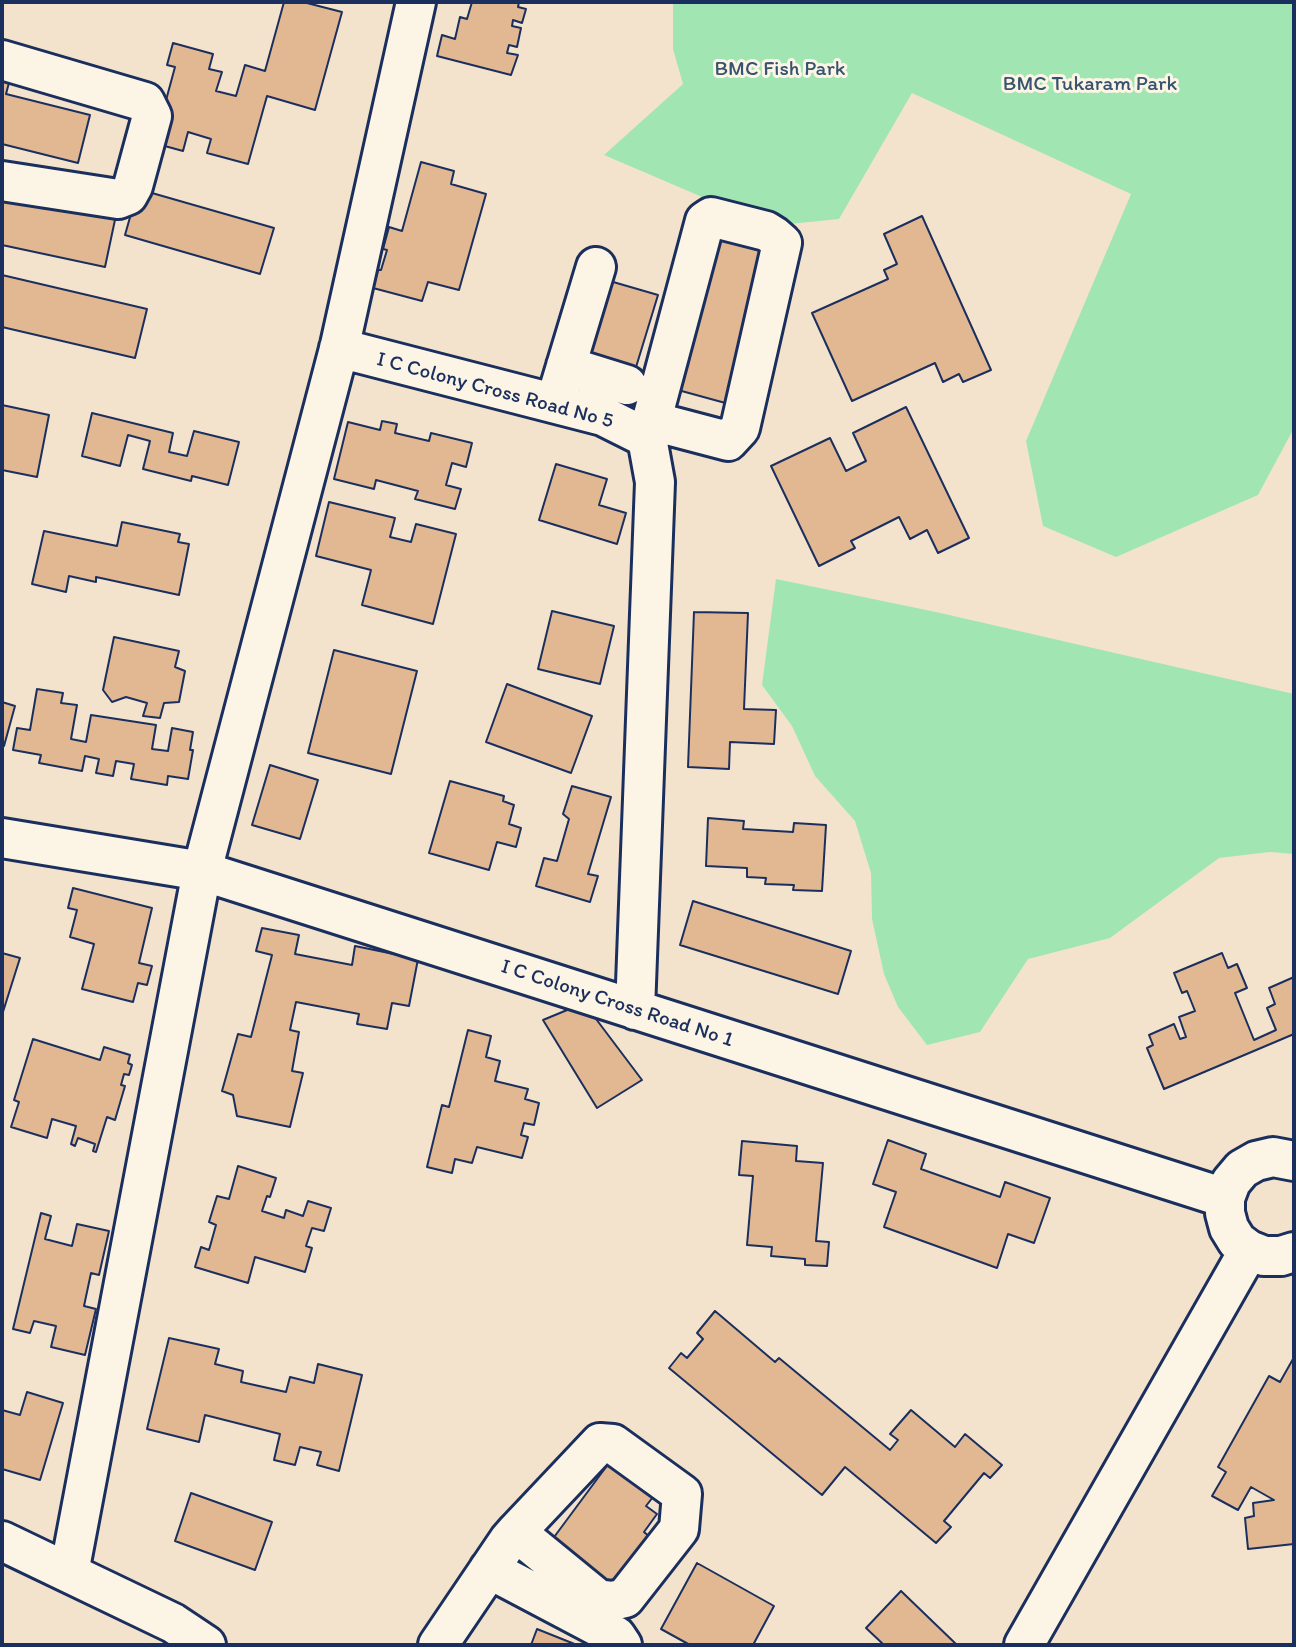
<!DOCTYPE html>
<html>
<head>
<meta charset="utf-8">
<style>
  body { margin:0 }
  #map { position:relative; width:1296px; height:1647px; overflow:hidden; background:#f4e3cc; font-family:Itim,sans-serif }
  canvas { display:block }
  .frame { position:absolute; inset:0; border:4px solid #1b2f5e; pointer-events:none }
</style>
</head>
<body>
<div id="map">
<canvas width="1296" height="1647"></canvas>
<div class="frame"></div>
</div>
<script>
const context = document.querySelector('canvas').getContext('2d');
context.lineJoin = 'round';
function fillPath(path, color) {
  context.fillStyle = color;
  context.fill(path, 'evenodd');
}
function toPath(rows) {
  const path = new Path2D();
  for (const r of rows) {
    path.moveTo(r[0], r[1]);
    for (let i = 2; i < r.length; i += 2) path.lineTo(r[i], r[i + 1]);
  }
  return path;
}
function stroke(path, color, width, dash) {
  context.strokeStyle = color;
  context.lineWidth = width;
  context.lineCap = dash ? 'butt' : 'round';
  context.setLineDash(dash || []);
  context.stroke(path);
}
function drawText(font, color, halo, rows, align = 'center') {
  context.font = font + ' Itim,sans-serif';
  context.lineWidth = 6;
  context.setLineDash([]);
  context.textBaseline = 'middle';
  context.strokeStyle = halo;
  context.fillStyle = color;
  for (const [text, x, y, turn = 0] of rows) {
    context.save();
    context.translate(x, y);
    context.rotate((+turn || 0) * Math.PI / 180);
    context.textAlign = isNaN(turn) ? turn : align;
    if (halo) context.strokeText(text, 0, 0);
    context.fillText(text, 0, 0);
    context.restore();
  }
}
fillPath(toPath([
  [673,2,1294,2,1294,428,1258,495,1116,557,1043,526,1026,441,1131,194,912,93,839,219,770,226,604,155,683,84,673,49],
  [776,579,936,612,1294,694,1294,854,1270,852,1219,858,1110,938,1028,959,980,1032,927,1045,898,1007,884,974,872,919,871,873,855,821,815,776,792,726,762,685]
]), '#a1e6b2');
const building = toPath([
  [284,2,303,2,342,12,315,110,267,96,248,164,207,153,211,139,188,132,183,151,150,142,162,115,175,67,167,65,173,43,213,54,209,69,222,72,216,91,236,96,245,65,265,71,284,2],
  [472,2,519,2,518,7,526,9,522,23,513,20,512,26,521,28,517,47,509,45,507,53,518,55,511,75,437,56,442,35,455,39,460,17,467,19,472,2],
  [2,77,10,79,6,94,90,115,78,163,2,144,2,77],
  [421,162,454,171,451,184,486,194,459,290,428,282,422,301,373,288,378,270,381,270,387,250,383,249,389,227,402,231,421,162],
  [138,189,274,228,260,274,125,235,138,189],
  [2,191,116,215,105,267,2,245,2,191],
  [922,216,991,370,963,382,959,374,943,382,935,363,852,401,812,313,888,279,884,270,897,264,884,234,922,216],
  [711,222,773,238,729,404,667,387,711,222],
  [2,275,147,309,135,358,2,327,2,275],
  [596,277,658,295,633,377,571,358,596,277],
  [2,405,49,415,37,477,2,470,2,405],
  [906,407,969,538,938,553,927,530,910,539,899,517,851,541,855,548,819,566,771,466,830,438,846,471,866,461,853,433,906,407],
  [92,413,173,433,169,452,187,456,194,431,239,442,228,485,192,476,191,481,143,469,150,441,128,435,120,466,82,456,92,413],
  [382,421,397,424,395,433,429,441,431,433,472,443,466,467,452,463,446,485,461,489,455,509,415,499,418,491,376,480,374,489,334,479,348,422,380,430,382,421],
  [556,464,607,479,599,505,626,513,617,544,539,520,556,464],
  [329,502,395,518,390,537,411,542,416,524,456,534,433,624,362,605,371,570,316,556,329,502],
  [122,522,180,534,178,542,189,544,179,595,96,577,96,582,69,576,66,592,32,584,44,531,117,546,122,522],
  [552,611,614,626,600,684,538,669,552,611],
  [694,612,748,613,744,709,776,710,774,744,730,742,729,769,688,767,694,612],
  [114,637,179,651,175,667,185,671,179,702,164,703,160,718,143,716,147,703,126,697,112,702,103,690,114,637],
  [334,650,417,671,391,774,308,753,334,650],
  [507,684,592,716,571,773,486,742,507,684],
  [37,689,63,693,61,703,77,705,71,739,86,742,91,715,156,725,152,749,168,751,172,728,193,732,190,750,193,750,188,779,168,776,167,785,131,779,134,764,116,761,113,776,96,773,99,759,85,756,82,771,39,763,41,755,13,750,17,728,30,730,37,689],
  [2,702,15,706,4,746,2,745,2,702],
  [270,765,318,780,300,839,252,825,270,765],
  [450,781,504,796,503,801,514,805,509,824,521,828,516,847,497,842,489,870,429,853,450,781],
  [572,786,611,797,588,874,598,876,590,902,536,886,544,858,557,861,569,819,563,814,572,786],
  [708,818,744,821,743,829,793,832,794,823,826,825,822,891,793,890,794,885,765,884,766,878,747,877,747,868,706,866,708,818],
  [73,888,152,908,139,963,152,966,147,985,138,983,133,1002,82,989,94,944,70,937,77,910,68,908,73,888],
  [693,901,851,951,838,994,680,945,693,901],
  [262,928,299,935,295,954,352,965,355,946,418,959,409,1006,392,1003,387,1029,357,1024,359,1014,296,1002,290,1030,299,1032,292,1071,303,1073,290,1127,237,1116,233,1095,222,1091,238,1034,251,1037,272,955,256,951,262,928],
  [2,953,20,958,2,1015,2,953],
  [1222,953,1228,968,1237,964,1247,988,1235,993,1254,1040,1276,1030,1267,1008,1275,1004,1269,988,1294,977,1294,1034,1164,1089,1147,1048,1153,1045,1149,1035,1174,1024,1180,1039,1186,1037,1179,1017,1195,1011,1187,991,1182,993,1174,973,1222,953],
  [584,1003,642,1080,597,1108,543,1020,584,1003],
  [468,1030,491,1036,486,1057,500,1061,495,1081,528,1089,525,1099,539,1103,534,1125,524,1123,521,1135,528,1137,522,1158,477,1147,472,1163,455,1159,452,1173,427,1167,442,1105,449,1107,468,1030],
  [33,1039,100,1060,104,1047,130,1055,128,1063,132,1065,129,1075,124,1074,121,1085,125,1086,115,1120,107,1117,96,1152,93,1151,95,1144,78,1138,75,1146,71,1144,76,1126,52,1119,47,1138,11,1127,19,1102,14,1100,33,1039],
  [888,1140,926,1154,921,1169,1000,1197,1005,1182,1050,1198,1034,1243,1008,1234,997,1268,884,1227,896,1192,873,1184,888,1140],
  [742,1141,797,1146,796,1161,823,1163,816,1241,829,1242,827,1266,805,1265,805,1259,771,1256,772,1247,747,1245,753,1176,739,1175,742,1141],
  [238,1166,276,1178,270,1197,267,1196,262,1211,284,1218,286,1210,303,1216,308,1201,331,1208,324,1231,312,1228,306,1246,312,1248,305,1272,255,1257,248,1283,195,1267,201,1247,209,1250,216,1225,209,1222,217,1196,229,1199,238,1166],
  [41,1213,51,1216,45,1239,72,1246,77,1224,109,1231,99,1275,91,1273,84,1306,96,1309,85,1355,51,1347,56,1326,34,1321,30,1333,13,1329,41,1213],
  [715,1311,775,1362,779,1358,890,1450,898,1440,890,1434,911,1410,955,1447,965,1434,1002,1465,990,1478,984,1473,944,1521,951,1527,936,1543,845,1467,822,1495,669,1368,681,1353,687,1358,703,1339,697,1333,715,1311],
  [169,1338,219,1349,215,1364,243,1371,241,1382,286,1392,290,1377,314,1383,318,1364,362,1375,339,1471,317,1465,321,1452,300,1447,295,1465,274,1460,280,1434,205,1415,199,1442,147,1429,169,1338],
  [1293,1359,1294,1544,1248,1549,1245,1518,1254,1516,1253,1503,1274,1500,1251,1487,1238,1510,1212,1496,1226,1472,1218,1467,1269,1376,1280,1382,1293,1359],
  [27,1392,63,1403,40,1480,2,1469,2,1410,20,1415,27,1392],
  [609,1463,653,1497,646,1506,657,1514,644,1532,651,1538,619,1593,543,1552,609,1463],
  [191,1493,272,1522,255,1570,175,1541,191,1493],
  [697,1563,774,1606,753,1645,690,1645,661,1629,697,1563],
  [901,1591,957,1645,884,1645,866,1628,901,1591],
  [537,1629,577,1645,531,1645,537,1629]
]);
fillPath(building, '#e1b891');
stroke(building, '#1b2f5e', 2);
const minor = toPath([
  [2,60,145,102,152,116,133,186,128,195,118,199,2,181],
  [339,348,603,416,647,438,655,482,635,1010],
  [566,366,627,385],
  [555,403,596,267],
  [647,438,705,221,711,217,766,231,774,236,782,243,740,428,728,441,652,421],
  [2,838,202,871,1225,1198],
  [1294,1161,1273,1157,1256,1161,1242,1169,1231,1182,1225,1198,1225,1213,1229,1228,1237,1241,1249,1250,1264,1256,1281,1256,1294,1252],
  [2,1541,173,1623,206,1645],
  [489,1569,616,1636,622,1645],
  [69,1573,202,871,340,345,416,2],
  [438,1645,509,1540,516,1532,600,1443,613,1444,682,1494,679,1529,625,1598,612,1601,598,1599,516,1532],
  [1024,1645,1249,1250]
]);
stroke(minor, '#1b2f5e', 44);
stroke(minor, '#fcf5e5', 38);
drawText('21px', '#36546f', '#fcf5e5', [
  ["BMC Fish Park",780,70],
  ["BMC Tukaram Park",1090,85]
]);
drawText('21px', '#1b2f5e', '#fcf5e5', [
  ["I C Colony Cross Road No 5",495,391,15],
  ["I C Colony Cross Road No 1",617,1004,18]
]);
</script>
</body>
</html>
